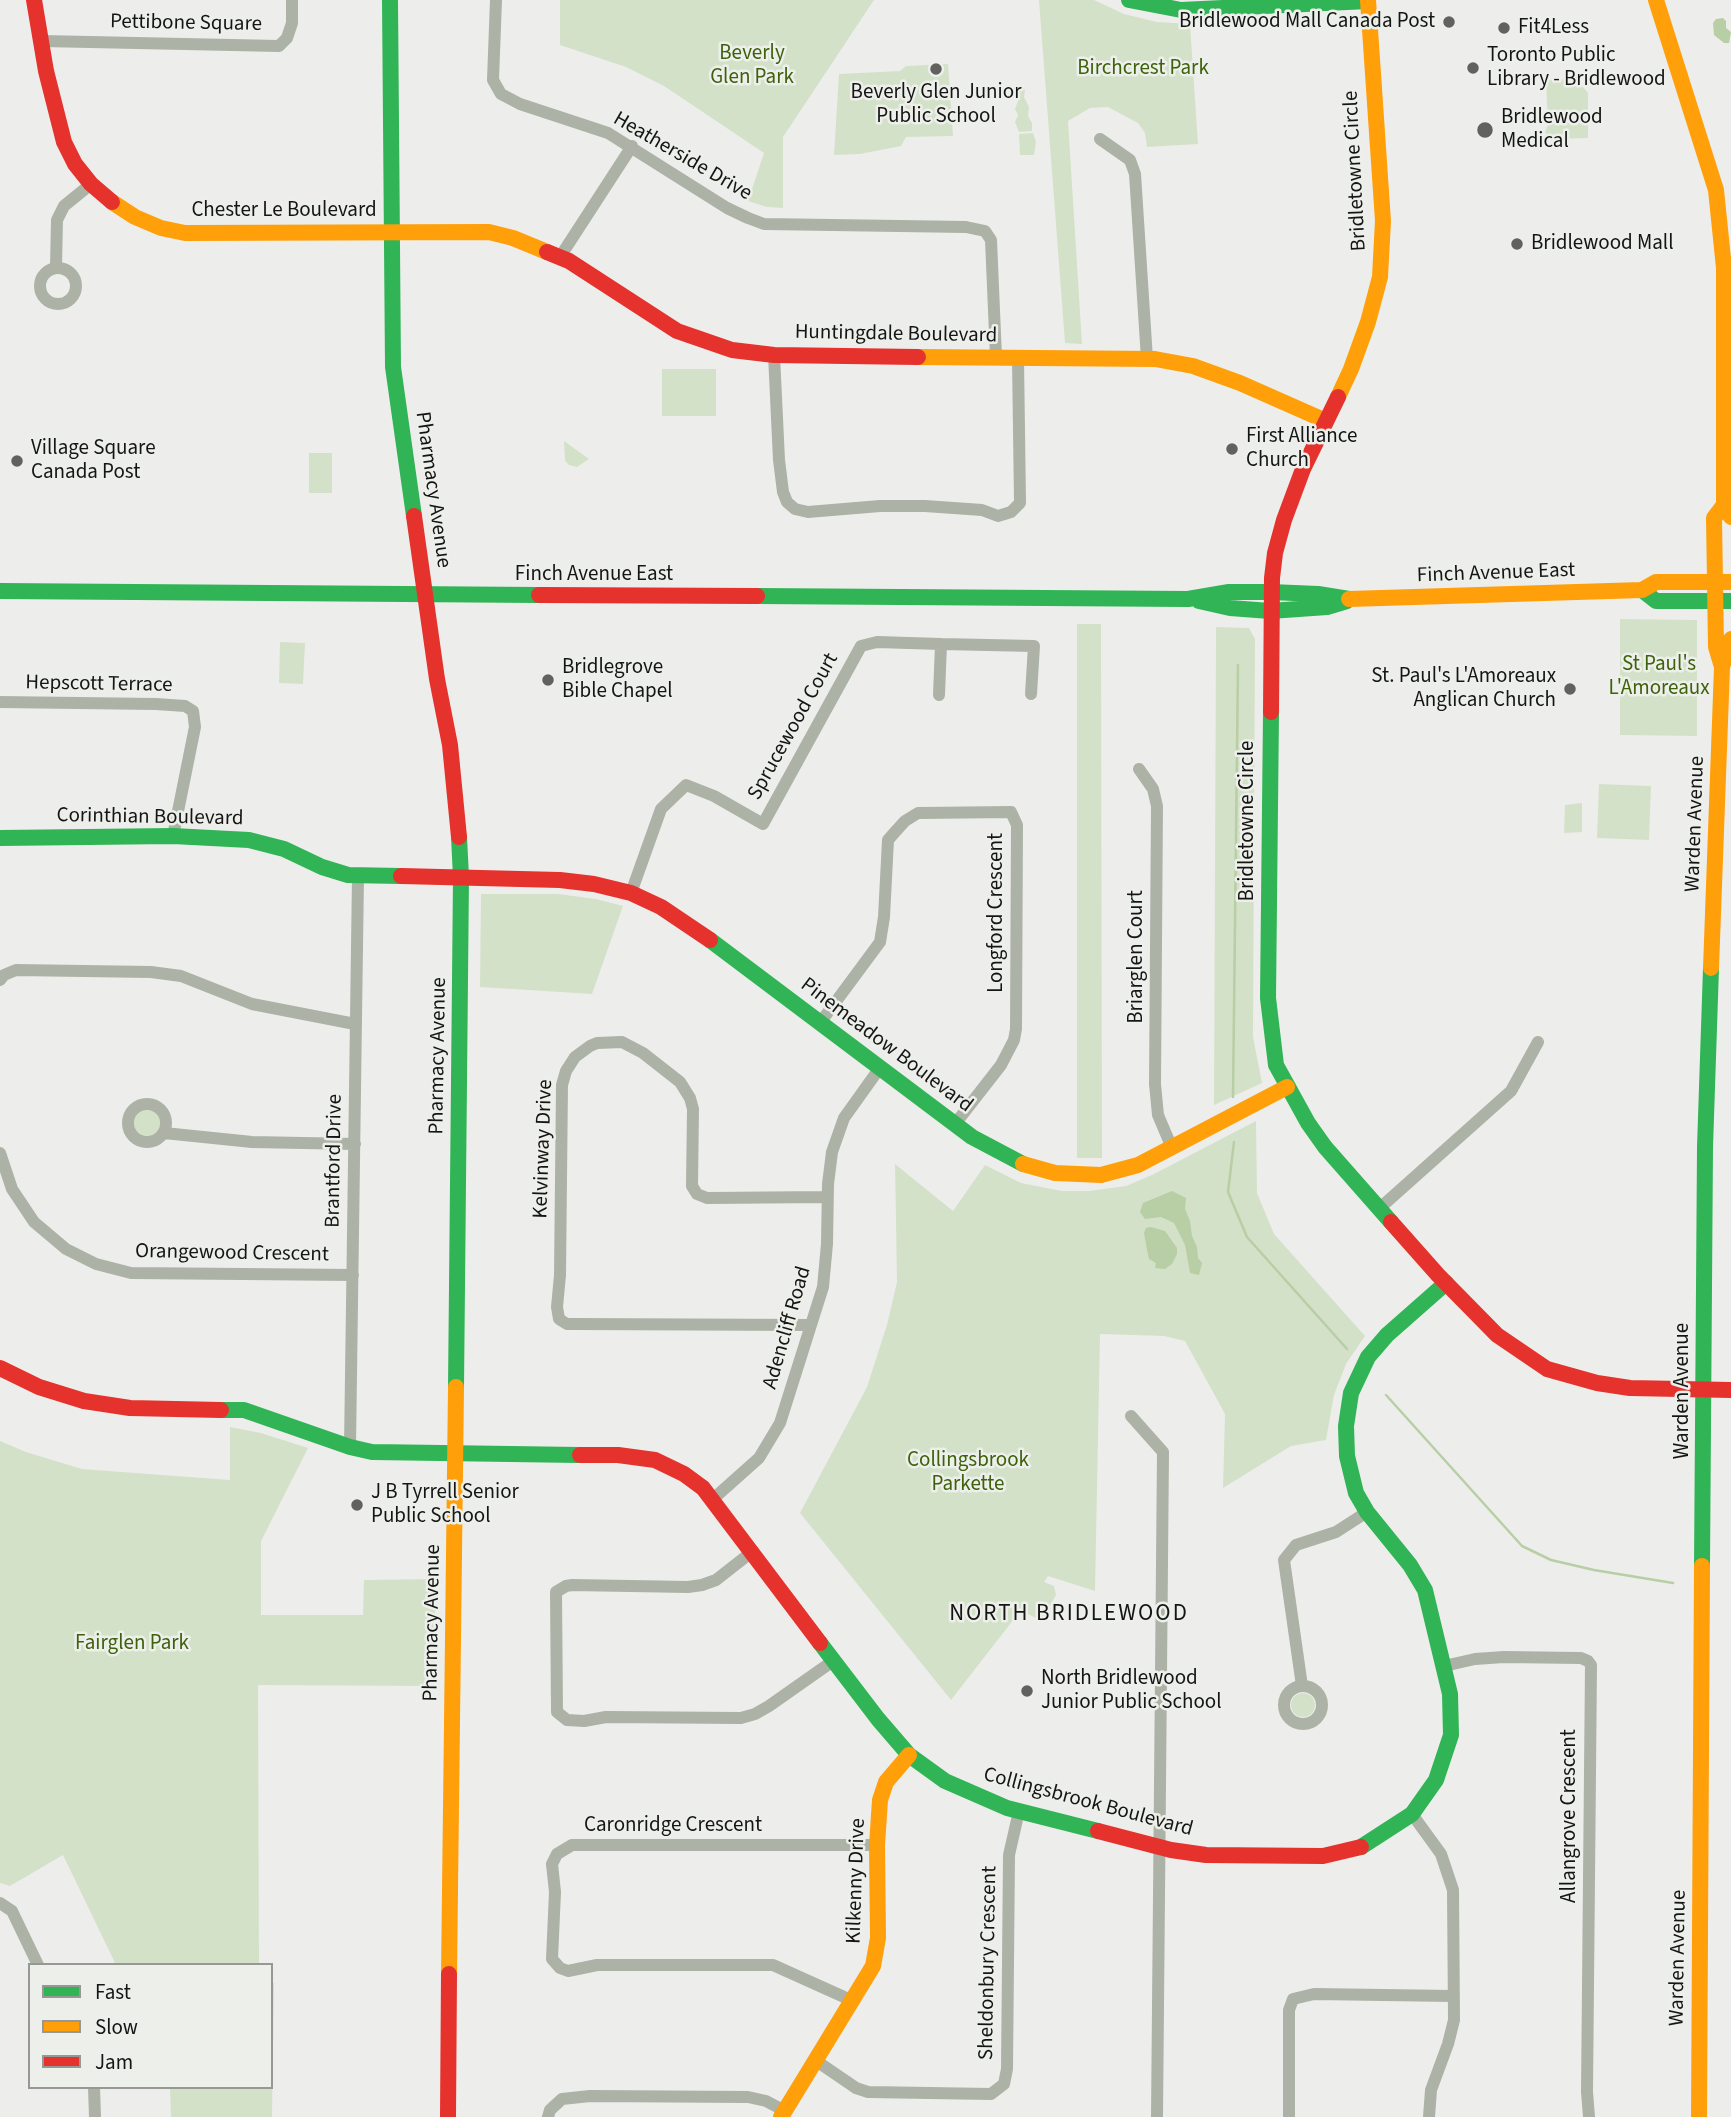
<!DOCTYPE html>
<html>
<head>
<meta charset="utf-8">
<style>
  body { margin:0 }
  #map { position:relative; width:1731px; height:2117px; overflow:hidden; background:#edeeec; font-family:"Source Sans 3",sans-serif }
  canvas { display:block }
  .legend { position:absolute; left:28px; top:1963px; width:245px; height:126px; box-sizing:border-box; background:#edefeb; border:2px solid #979895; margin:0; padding:9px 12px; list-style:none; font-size:21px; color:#151614 }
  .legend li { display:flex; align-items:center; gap:14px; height:35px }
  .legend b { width:35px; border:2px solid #979895 }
</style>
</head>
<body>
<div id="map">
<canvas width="1731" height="2117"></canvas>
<ul class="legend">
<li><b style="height:9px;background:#30b455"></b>Fast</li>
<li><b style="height:9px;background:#ff9f0a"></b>Slow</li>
<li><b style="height:9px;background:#e5322d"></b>Jam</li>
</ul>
</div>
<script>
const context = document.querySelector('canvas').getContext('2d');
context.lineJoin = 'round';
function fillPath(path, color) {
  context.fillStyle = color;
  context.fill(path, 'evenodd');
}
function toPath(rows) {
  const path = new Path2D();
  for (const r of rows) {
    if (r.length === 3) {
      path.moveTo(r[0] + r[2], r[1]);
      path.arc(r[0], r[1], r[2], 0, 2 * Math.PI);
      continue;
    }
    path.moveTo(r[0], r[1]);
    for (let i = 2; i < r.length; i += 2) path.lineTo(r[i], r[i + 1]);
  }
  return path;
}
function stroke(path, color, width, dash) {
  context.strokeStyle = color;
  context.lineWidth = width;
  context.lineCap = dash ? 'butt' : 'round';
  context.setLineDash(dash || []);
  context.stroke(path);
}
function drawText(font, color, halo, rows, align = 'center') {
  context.font = font + ' "Source Sans 3",sans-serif';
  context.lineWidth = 5;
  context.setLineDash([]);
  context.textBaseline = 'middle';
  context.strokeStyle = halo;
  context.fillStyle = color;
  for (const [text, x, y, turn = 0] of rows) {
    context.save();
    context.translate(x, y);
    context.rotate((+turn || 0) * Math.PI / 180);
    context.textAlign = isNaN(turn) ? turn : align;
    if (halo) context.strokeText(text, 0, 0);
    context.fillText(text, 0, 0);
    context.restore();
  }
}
fillPath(toPath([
  [560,0,874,0,783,137,783,208,767,207,748,201,764,153,664,86,626,67,560,45],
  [1039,0,1094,0,1124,14,1157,22,1190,24,1198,144,1147,147,1145,133,1138,123,1108,107,1090,108,1068,121,1082,344,1065,343],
  [948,64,953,136,906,137,901,146,860,154,834,155,839,74,900,71,906,66],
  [1576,79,1588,93,1588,138,1551,139,1545,132,1548,125,1546,80],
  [1021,84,1025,90,1024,97,1029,107,1028,116,1032,123,1032,131,1019,132,1015,122,1018,115,1015,109,1018,101,1017,90],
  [1033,133,1036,142,1034,155,1020,155,1019,134],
  [662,369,716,369,716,416,662,416],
  [564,441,589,459,577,467,569,465,565,461],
  [309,453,332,453,332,493,309,493],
  [1620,619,1697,620,1697,736,1620,735],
  [1077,624,1101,624,1102,1158,1077,1158],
  [1216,627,1249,628,1255,639,1253,1037,1262,1083,1214,1105],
  [280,642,305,643,303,684,279,683],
  [1599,784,1651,786,1649,840,1597,838],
  [1582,803,1582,832,1564,833,1565,805],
  [481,894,558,894,596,899,623,906,592,994,480,987],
  [147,1123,13],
  [1256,1121,1257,1193,1274,1234,1365,1336,1346,1364,1334,1395,1326,1440,1291,1446,1223,1488,1225,1414,1185,1341,1164,1336,1100,1334,1095,1591,1048,1576,1044,1582,1054,1586,1056,1595,1041,1621,1021,1610,951,1700,800,1513,867,1387,887,1325,897,1282,895,1164,953,1211,985,1165,1021,1183,1062,1191,1089,1191,1126,1186,1152,1175],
  [230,1427,261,1433,308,1448,261,1541,261,1615,363,1615,364,1580,435,1579,435,1686,258,1685,259,1965,116,1965,63,1855,10,1886,0,1883,0,1441,26,1452,82,1469,230,1480],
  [1303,1705,12],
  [271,1983,274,1983,272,2117,171,2117,170,2087,271,2087]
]), '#d4e1c9');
fillPath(toPath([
  [1723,18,1726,21,1726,28,1731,32,1729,43,1724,43,1714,35,1713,23,1716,19],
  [1172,1191,1186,1198,1185,1209,1190,1221,1192,1236,1197,1247,1198,1258,1202,1263,1199,1275,1190,1273,1185,1245,1174,1223,1161,1217,1145,1219,1140,1212,1143,1203],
  [1151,1227,1165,1231,1177,1248,1177,1254,1172,1264,1165,1269,1155,1268,1156,1263,1149,1259,1148,1255,1144,1233,1146,1228]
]), '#b8cea5');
stroke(toPath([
  [1233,1097,1238,665],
  [1234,1142,1228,1192,1247,1237,1347,1349],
  [1386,1395,1522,1546,1551,1560,1594,1570,1673,1583]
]), '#b8cea5', 2.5);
stroke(toPath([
  [496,0,493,80,501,94,520,104,608,133,727,208,748,218,764,224,966,227,985,231,991,240,996,357],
  [42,41,279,46,287,38,292,23,292,0],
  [1100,139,1130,160,1135,174,1147,359],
  [560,257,632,146],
  [56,267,57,220,64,206,91,184],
  [58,286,18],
  [774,355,779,460,783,492,787,502,795,509,808,512,880,506,925,506,982,510,998,516,1011,512,1020,503,1018,358],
  [941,644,1034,646,1031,694],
  [0,702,156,704,185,706,193,711,195,727,173,836],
  [1139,769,1153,789,1157,806,1155,1084,1158,1115,1172,1148],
  [631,893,661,809,686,785,714,796,763,824,861,646,877,642,941,644,939,695],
  [0,980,4,975,16,970,151,972,181,976,252,1004,355,1024],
  [820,1023,880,942,884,917,888,840,895,832,905,821,918,813,1011,812,1017,825,1016,1029,1014,1040,1001,1065,955,1124],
  [147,1123,19],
  [164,1133,252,1142,355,1144],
  [0,1153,12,1189,34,1222,66,1249,96,1264,131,1273,353,1275],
  [1381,1207,1511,1091,1538,1042],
  [811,1325,574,1324,567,1324,559,1319,557,1307,560,1275,562,1085,566,1071,575,1057,590,1046,597,1043,622,1042,643,1053,680,1082,690,1098,693,1109,692,1186,697,1194,707,1198,827,1197],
  [1131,1416,1163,1452,1157,2117],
  [350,1447,358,876],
  [713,1499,759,1458,780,1423,823,1287,827,1244,828,1184,832,1152,844,1118,879,1069],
  [753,1551,716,1580,702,1585,688,1587,572,1585,566,1586,556,1592,557,1712,567,1720,584,1721,606,1717,741,1718,755,1714,769,1706,833,1661],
  [1444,1666,1475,1659,1504,1657,1581,1658,1588,1661,1591,1665,1587,2092,1589,2117],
  [1303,1705,19],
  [1302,1686,1284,1560,1296,1545,1336,1532,1367,1512],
  [1412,1814,1441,1854,1453,1890,1454,2020,1448,2044,1431,2090,1429,2117],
  [0,1903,12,1911,38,1965],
  [853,2001,773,1965,597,1965,568,1971,560,1968,552,1959,555,1892,552,1864,557,1854,572,1845,877,1845],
  [815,2060,856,2088,868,2092,991,2094,1004,2084,1007,2069,1009,1855,1019,1811],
  [94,2087,95,2117],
  [548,2117,550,2110,562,2099,590,2096,748,2097,766,2101,783,2110],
  [1289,2117,1289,2010,1293,1999,1314,1994,1453,1996]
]), '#acb2a6', 12);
stroke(toPath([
  [390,0,393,367,414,516],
  [1129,0,1181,10,1368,1],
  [1642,590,1656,601,1731,601],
  [0,591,539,595],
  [757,596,1188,599,1229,592,1271,592,1318,594,1349,599],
  [1199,601,1230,608,1270,611,1327,607,1347,601],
  [1271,712,1268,998,1276,1065,1308,1123,1325,1147,1391,1222],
  [0,838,173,836,249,840,284,849,322,867,348,875,401,876],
  [710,940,972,1137,1023,1164],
  [456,1387,461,877,459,837],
  [221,1410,244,1410,350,1447,372,1452,580,1455],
  [1702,1566,1705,1147,1711,968],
  [820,1643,878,1719,909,1755,945,1781,1007,1808,1098,1831],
  [1361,1847,1412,1814,1436,1780,1451,1735,1450,1694,1425,1590,1410,1565,1367,1512,1356,1493,1347,1456,1346,1426,1351,1393,1368,1357,1387,1335,1446,1283]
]), '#30b455', 16);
stroke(toPath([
  [1656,0,1716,190,1724,268,1724,505,1731,517],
  [112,202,135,217,161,228,185,233,489,232,513,238,547,252],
  [918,357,1155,359,1193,366,1240,383,1326,421],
  [1338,397,1351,369,1368,322,1380,277,1383,221,1368,0],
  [1349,599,1642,590,1656,582,1731,582],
  [1722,667,1716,647,1714,518,1724,505],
  [1711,968,1722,667,1731,639],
  [1023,1164,1055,1173,1101,1175,1138,1165,1287,1087],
  [449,1974,456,1387],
  [781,2117,873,1966,878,1938,877,1845,880,1800,886,1782,909,1755],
  [1699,2117,1702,1566]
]), '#ff9f0a', 16);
stroke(toPath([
  [34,0,46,71,64,142,75,164,91,184,112,202],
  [547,252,569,261,677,331,732,350,774,355,918,357],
  [414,516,437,679,450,745,459,837],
  [539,595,757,596],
  [1271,712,1272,578,1275,553,1284,520,1303,469,1338,397],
  [401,876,560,880,594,884,631,893,661,907,710,940],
  [1391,1222,1438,1275,1497,1335,1547,1369,1597,1383,1630,1388,1731,1390],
  [0,1368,39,1387,84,1401,130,1408,221,1410],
  [580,1455,618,1455,655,1460,684,1474,703,1488,820,1643],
  [1098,1831,1171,1850,1206,1855,1323,1856,1361,1847],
  [448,2117,449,1974]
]), '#e5322d', 16);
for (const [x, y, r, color] of [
  [1449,22,7,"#616260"],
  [1504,28,7,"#616260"],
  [1473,68,7,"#616260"],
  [936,69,7,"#616260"],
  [1485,130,9,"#616260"],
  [1517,244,7,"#616260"],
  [1232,449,7,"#616260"],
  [17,461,7,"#616260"],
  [548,680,7,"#616260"],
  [1570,689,7,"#616260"],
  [357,1505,7,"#616260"],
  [1027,1691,7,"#616260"]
]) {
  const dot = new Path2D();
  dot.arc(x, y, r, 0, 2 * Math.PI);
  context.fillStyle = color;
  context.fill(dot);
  stroke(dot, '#edefeb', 2.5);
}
drawText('21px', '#151614', '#edefeb', [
  ["Bridlewood Mall Canada Post",1435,22,"right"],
  ["Fit4Less",1518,28],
  ["Toronto Public",1487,56],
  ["Library - Bridlewood",1487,80],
  ["Beverly Glen Junior",936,93,"center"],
  ["Public School",936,117,"center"],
  ["Bridlewood",1501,118],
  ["Medical",1501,142],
  ["Bridlewood Mall",1531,244],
  ["First Alliance",1246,437],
  ["Church",1246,461],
  ["Village Square",31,449],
  ["Canada Post",31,473],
  ["Bridlegrove",562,668],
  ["Bible Chapel",562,692],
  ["St. Paul's L'Amoreaux",1556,677,"right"],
  ["Anglican Church",1556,701,"right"],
  ["J B Tyrrell Senior",371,1493],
  ["Public School",371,1517],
  ["North Bridlewood",1041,1679],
  ["Junior Public School",1041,1703]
], 'left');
drawText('21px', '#151614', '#edefeb', [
  ["Pettibone Square",186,24,1],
  ["Heatherside Drive",682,157,30],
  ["Bridletowne Circle",1356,171,-93],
  ["Chester Le Boulevard",284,211],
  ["Huntingdale Boulevard",896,335,1],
  ["Pharmacy Avenue",432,490,82],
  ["Finch Avenue East",1496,574,-2],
  ["Finch Avenue East",594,575],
  ["Hepscott Terrace",99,685,1],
  ["Sprucewood Court",794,727,-61],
  ["Corinthian Boulevard",150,818,1],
  ["Bridletowne Circle",1248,821,-90],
  ["Warden Avenue",1696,824,-88],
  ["Longford Crescent",997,913,-90],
  ["Briarglen Court",1137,957,-90],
  ["Pinemeadow Boulevard",886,1046,37],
  ["Pharmacy Avenue",439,1056,-89],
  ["Kelvinway Drive",544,1149,-88],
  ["Brantford Drive",335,1161,-89],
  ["Orangewood Crescent",232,1254,1],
  ["Adencliff Road",788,1328,-74],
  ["Warden Avenue",1683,1391,-90],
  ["Pharmacy Avenue",433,1623,-89],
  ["Collingsbrook Boulevard",1088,1803,15],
  ["Allangrove Crescent",1570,1816,-90],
  ["Caronridge Crescent",673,1826],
  ["Kilkenny Drive",857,1881,-88],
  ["Warden Avenue",1679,1958,-89],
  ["Sheldonbury Crescent",989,1963,-89]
]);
drawText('21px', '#3e610b', '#edefeb', [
  ["Beverly",752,54],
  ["Glen Park",752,78],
  ["Birchcrest Park",1143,69],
  ["St Paul's",1659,665],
  ["L'Amoreaux",1659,689],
  ["Collingsbrook",968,1461],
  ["Parkette",968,1485],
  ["Fairglen Park",132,1644]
]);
context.letterSpacing = '2px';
drawText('23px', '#151614', '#edefeb', [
  ["NORTH BRIDLEWOOD",1069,1615]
]);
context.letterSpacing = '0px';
</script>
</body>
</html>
